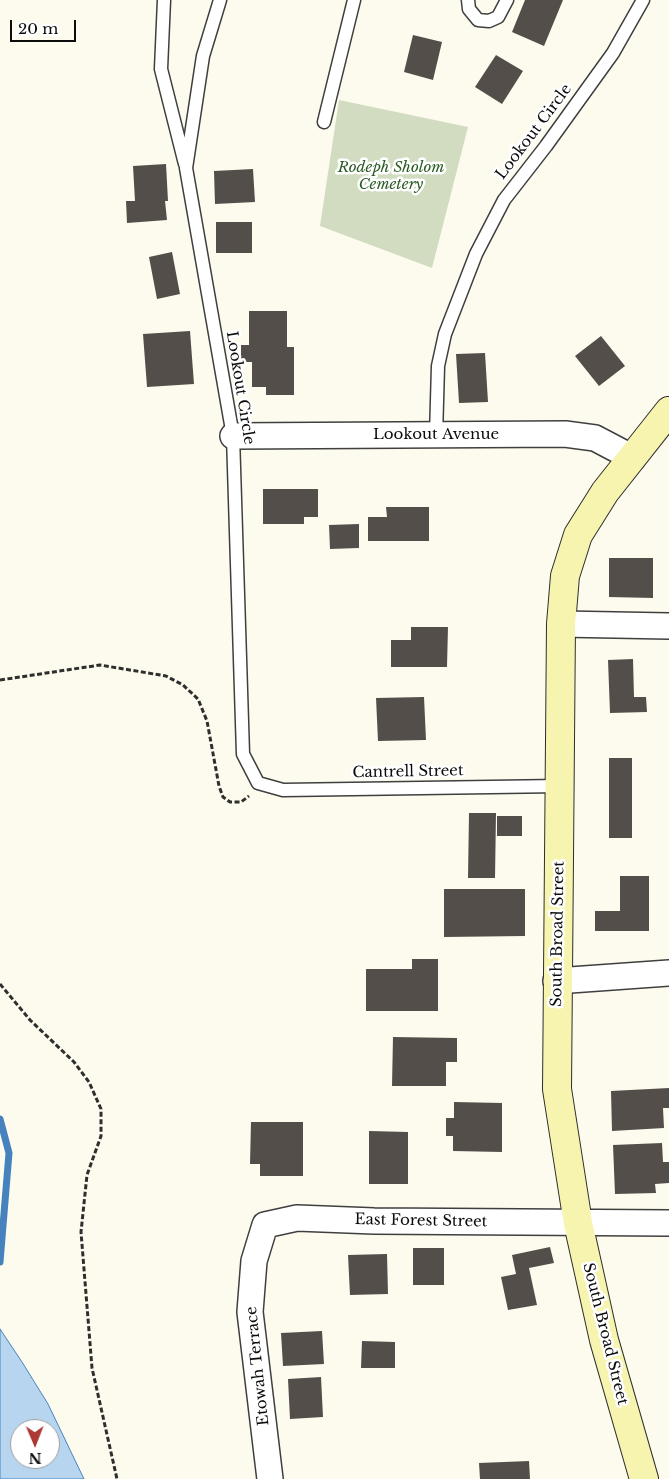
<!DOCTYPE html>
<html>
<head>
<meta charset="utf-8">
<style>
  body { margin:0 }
  #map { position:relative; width:669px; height:1479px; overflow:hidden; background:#fdfbed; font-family:"Libre Baskerville",serif }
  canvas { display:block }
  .north { position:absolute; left:10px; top:1419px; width:50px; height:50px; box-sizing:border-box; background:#fff; border:1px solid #9e9e9e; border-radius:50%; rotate:179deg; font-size:14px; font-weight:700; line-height:20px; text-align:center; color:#0c0c0c }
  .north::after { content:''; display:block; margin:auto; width:18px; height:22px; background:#ac3934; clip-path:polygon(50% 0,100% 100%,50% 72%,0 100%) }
  .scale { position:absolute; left:10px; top:20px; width:66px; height:22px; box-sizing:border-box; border:2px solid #0c0c0c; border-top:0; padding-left:6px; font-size:15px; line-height:18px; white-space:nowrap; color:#0c0c0c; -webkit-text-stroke:4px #fff; paint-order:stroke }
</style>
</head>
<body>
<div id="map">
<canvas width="669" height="1479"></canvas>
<div class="north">N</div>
<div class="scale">20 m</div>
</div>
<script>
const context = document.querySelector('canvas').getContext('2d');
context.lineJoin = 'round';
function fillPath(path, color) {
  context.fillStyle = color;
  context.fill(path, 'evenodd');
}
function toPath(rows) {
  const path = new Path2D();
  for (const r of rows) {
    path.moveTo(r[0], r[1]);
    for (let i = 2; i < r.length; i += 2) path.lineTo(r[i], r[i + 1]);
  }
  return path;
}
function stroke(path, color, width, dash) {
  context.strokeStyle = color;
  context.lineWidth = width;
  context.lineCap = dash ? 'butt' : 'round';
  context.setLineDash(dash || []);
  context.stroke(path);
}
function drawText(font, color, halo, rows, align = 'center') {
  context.font = font + ' "Libre Baskerville",serif';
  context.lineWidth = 5;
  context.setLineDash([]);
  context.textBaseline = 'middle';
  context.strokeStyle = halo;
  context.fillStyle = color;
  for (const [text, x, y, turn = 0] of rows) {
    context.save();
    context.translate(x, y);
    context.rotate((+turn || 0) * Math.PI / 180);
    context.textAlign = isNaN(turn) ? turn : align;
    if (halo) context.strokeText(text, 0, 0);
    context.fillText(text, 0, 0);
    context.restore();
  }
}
fillPath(toPath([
  [339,100,468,127,432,268,320,226]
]), '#d1dcc1');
const water = toPath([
  [0,1329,22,1362,48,1404,84,1479,0,1479,0,1329],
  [20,1429,50,1429,50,1459,20,1459,20,1429]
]);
fillPath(water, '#b7d5ef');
stroke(water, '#4683be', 1);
stroke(toPath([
  [0,1119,9,1153,0,1262]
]), '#4683be', 7);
fillPath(toPath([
  [525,0,563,0,544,46,512,32],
  [413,35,442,42,433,80,404,72],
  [496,55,523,71,502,104,475,87],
  [166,164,168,201,165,201,167,220,127,223,126,201,135,201,133,166],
  [253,169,255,202,215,204,214,171],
  [216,222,252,222,252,253,216,253],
  [172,252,180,294,157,299,149,257],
  [249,311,287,311,287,347,294,347,294,395,266,395,266,387,252,387,252,362,241,362,241,345,249,345],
  [190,331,194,384,147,387,143,334],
  [601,336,625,366,599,386,575,356],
  [485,353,488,402,459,403,456,354],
  [263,489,318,489,318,517,304,517,304,524,263,524],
  [386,507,429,507,429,541,368,541,368,517,387,517],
  [359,524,359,548,330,549,329,525],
  [609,558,653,558,653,598,609,597],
  [411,627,448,627,447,667,391,667,391,640,411,640],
  [633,659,634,697,646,697,647,712,610,713,608,660],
  [424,697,426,740,378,741,376,698],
  [609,758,632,758,632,838,609,838],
  [469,813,496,813,495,878,468,878],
  [497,816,522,816,522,836,497,836],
  [620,876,649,876,649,931,595,931,595,911,620,911],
  [444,889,525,889,525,936,444,937],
  [412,959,438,959,438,1011,366,1011,366,969,412,969],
  [393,1037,457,1038,457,1062,446,1062,446,1086,392,1086],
  [669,1088,669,1108,663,1108,664,1128,612,1131,611,1091],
  [454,1102,502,1103,502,1152,453,1151,453,1136,446,1136,446,1118,454,1118],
  [251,1122,303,1122,303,1176,260,1176,260,1164,250,1164],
  [369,1131,408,1132,408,1184,369,1184],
  [662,1143,663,1162,669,1162,669,1183,655,1184,656,1193,615,1194,613,1145],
  [550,1247,554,1263,529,1268,537,1305,508,1310,501,1277,516,1274,512,1255],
  [413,1248,444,1248,444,1285,413,1285],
  [387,1254,388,1294,350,1295,348,1255],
  [322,1331,324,1364,283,1366,281,1333],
  [362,1341,395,1342,395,1368,361,1368],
  [321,1377,323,1417,290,1419,288,1379],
  [529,1461,530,1479,480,1479,479,1463]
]), '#534e4a');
const lane = toPath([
  [164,0,161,69,185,164],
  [220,0,203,56,186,168,233,436,243,754,258,783,283,790,560,786],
  [468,0,469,9,478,20,489,21,498,17,507,0],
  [324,122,354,0],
  [436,436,438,366,445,334,476,254,504,200,546,146,613,53,643,0]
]);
const street = toPath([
  [233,436,565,434,595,438,633,458],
  [561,624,669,626],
  [556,981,669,973],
  [270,1479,250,1312,254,1261,265,1225,297,1218,374,1221,669,1223]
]);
const secondary = toPath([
  [644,1479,604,1340,578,1223,557,1089,561,624,565,576,578,535,605,492,669,411]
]);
stroke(lane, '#3f3f3f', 15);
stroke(street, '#3f3f3f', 28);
stroke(secondary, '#2e2e2e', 30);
stroke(toPath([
  [0,680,100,665,166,676,183,685,198,699,207,721,219,786,223,797,230,802,241,802,249,796],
  [0,984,30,1020,74,1062,89,1082,101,1109,101,1136,87,1175,81,1232,92,1368,117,1479]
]), '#2e2e2e', 3, [5, 2.5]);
stroke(lane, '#fff', 12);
stroke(street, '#fff', 25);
stroke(secondary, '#f6f4af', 28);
drawText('15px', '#0c0c0c', '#fff', [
  ["Lookout Circle",534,132,-53],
  ["Lookout Circle",240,388,81],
  ["Lookout Avenue",436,435],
  ["Cantrell Street",408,772,-1],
  ["South Broad Street",558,934,-89],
  ["East Forest Street",421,1221,1],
  ["South Broad Street",605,1334,76],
  ["Etowah Terrace",258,1366,-96]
]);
drawText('italic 15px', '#2b5c24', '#fff', [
  ["Rodeph Sholom",391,168],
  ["Cemetery",391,185]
]);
</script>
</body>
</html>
